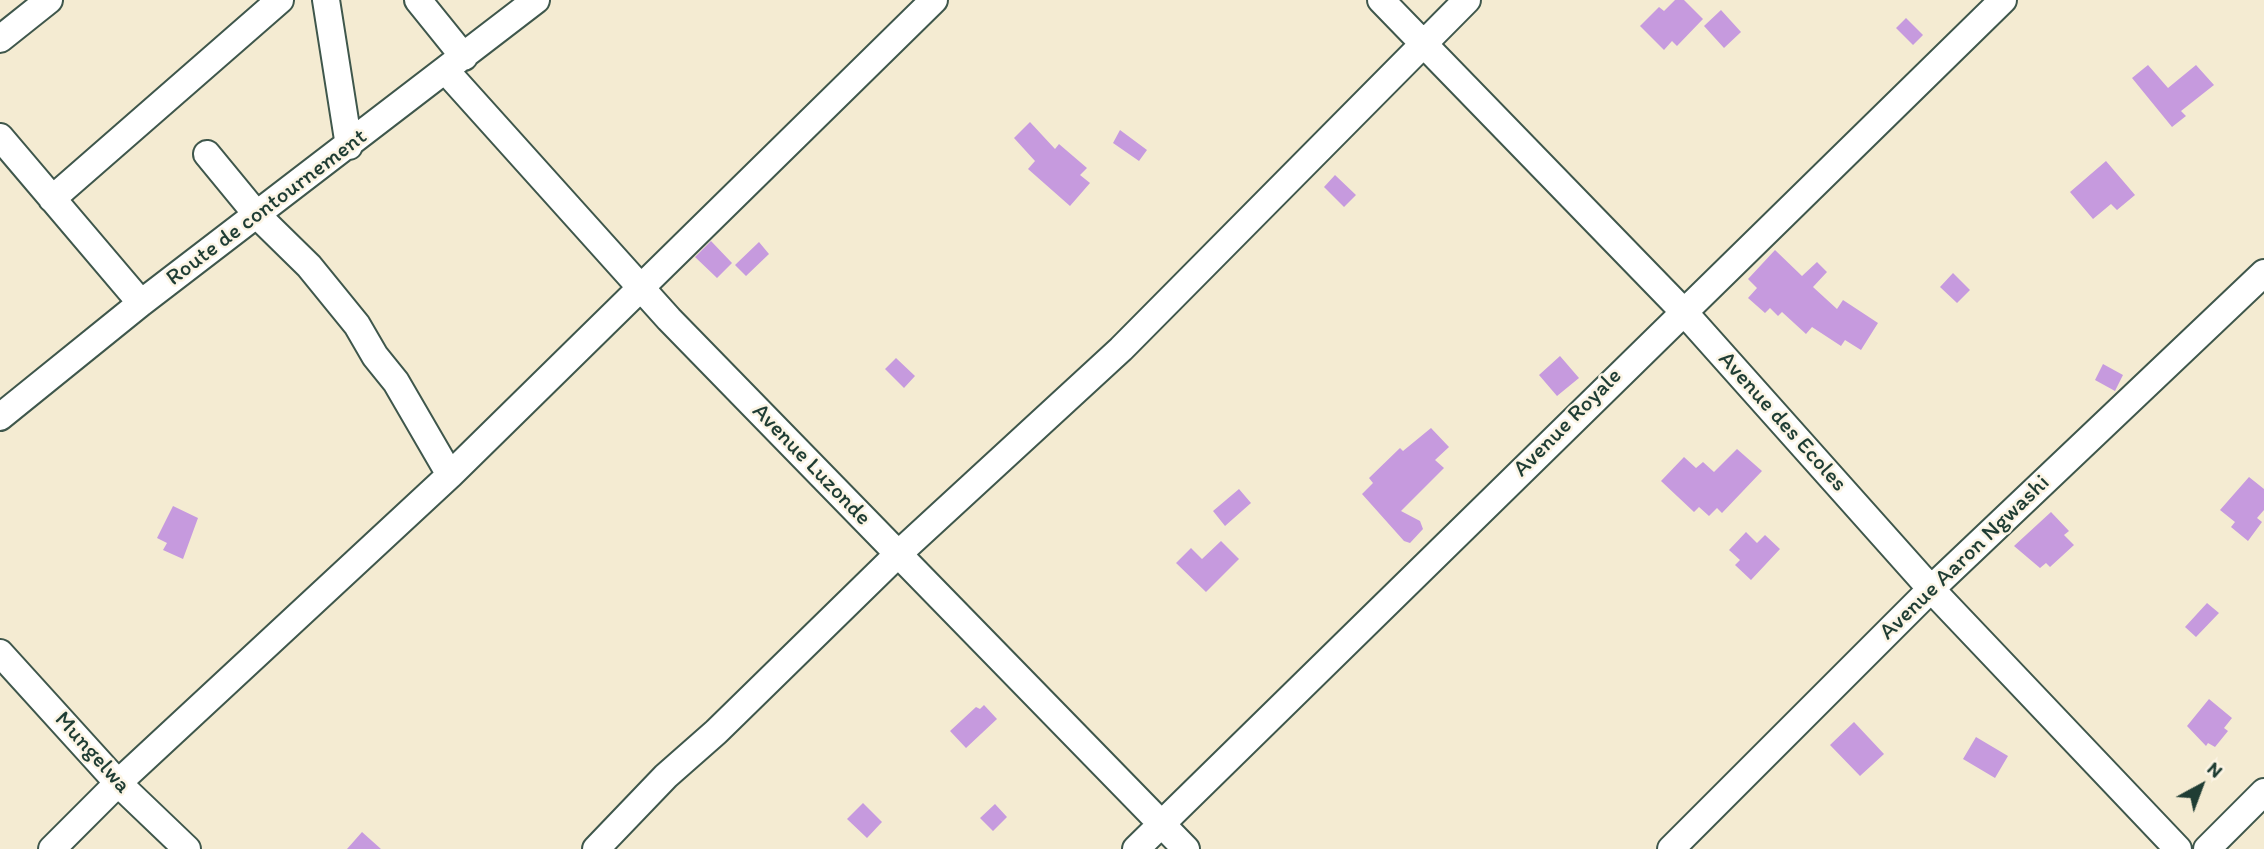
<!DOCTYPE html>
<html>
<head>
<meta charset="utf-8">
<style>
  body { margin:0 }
  #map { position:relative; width:2264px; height:849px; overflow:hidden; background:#f4ebd2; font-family:Itim,sans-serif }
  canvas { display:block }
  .north { position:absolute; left:2166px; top:751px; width:70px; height:70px; -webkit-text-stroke:5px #fcf5e5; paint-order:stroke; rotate:41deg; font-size:19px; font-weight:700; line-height:28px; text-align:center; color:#1f3d34 }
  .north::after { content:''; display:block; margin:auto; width:24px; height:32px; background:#1f3d34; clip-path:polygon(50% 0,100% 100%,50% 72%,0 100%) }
</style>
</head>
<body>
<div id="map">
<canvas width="2264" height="849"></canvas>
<div class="north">N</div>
</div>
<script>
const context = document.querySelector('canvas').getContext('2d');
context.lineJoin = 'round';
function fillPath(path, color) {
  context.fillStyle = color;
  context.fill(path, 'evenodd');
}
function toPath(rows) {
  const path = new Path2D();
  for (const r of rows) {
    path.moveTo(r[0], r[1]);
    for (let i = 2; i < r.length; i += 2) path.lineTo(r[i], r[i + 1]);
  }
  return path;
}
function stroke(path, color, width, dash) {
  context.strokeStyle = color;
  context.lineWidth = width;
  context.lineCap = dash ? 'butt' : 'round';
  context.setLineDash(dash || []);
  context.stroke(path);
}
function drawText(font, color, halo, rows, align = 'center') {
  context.font = font + ' Itim,sans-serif';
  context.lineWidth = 5;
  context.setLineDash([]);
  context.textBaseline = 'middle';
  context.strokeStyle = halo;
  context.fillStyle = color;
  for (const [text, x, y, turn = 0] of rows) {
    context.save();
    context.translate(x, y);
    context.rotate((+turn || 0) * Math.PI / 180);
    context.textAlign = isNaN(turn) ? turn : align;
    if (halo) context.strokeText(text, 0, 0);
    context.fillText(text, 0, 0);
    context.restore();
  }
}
fillPath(toPath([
  [1675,0,1684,0,1703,19,1677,46,1672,41,1664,50,1640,26,1659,7,1664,11],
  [1721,10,1741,32,1724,48,1704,26],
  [1906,18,1923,35,1913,45,1896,28],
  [2148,65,2168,88,2196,65,2214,85,2181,111,2186,116,2172,127,2132,78],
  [1030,122,1055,149,1059,144,1087,168,1080,175,1090,183,1070,206,1028,169,1035,161,1014,138],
  [1120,130,1147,150,1139,161,1113,143],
  [2106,161,2135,195,2117,210,2111,204,2093,219,2070,192],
  [1335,175,1356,195,1344,207,1324,187],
  [711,241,732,263,717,278,695,257],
  [759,242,769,254,746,276,735,265],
  [1775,250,1802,276,1817,262,1827,272,1813,287,1837,309,1843,300,1878,323,1861,350,1845,340,1841,346,1812,327,1806,334,1782,312,1778,316,1770,308,1765,313,1748,298,1757,288,1748,279],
  [1953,273,1970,290,1957,303,1940,287],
  [1560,356,1579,378,1557,396,1539,375],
  [896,358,915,376,904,388,885,369],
  [2103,364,2123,375,2115,391,2095,380],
  [1431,428,1449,447,1435,460,1444,468,1401,511,1420,521,1423,529,1410,543,1404,541,1362,494,1373,483,1369,478,1400,448,1403,451],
  [1737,449,1762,471,1722,513,1717,508,1709,516,1699,507,1694,512,1661,481,1684,457,1696,468,1703,462,1714,472],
  [2249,477,2264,489,2264,510,2257,518,2262,522,2248,541,2231,527,2235,522,2220,510],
  [1239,489,1251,503,1225,526,1213,511],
  [173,506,198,518,183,559,163,550,167,543,157,538],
  [2051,512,2069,531,2064,535,2074,545,2050,567,2046,563,2040,568,2014,546],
  [1746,532,1757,543,1765,535,1780,549,1751,580,1735,565,1740,560,1729,550],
  [1221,541,1239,559,1206,592,1176,563,1191,548,1202,559],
  [2207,603,2219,613,2196,637,2185,627],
  [2209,699,2232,718,2224,728,2228,731,2215,747,2208,743,2206,746,2187,726],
  [984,705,997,719,966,748,950,731,976,707,980,709],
  [1854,722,1884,754,1860,776,1830,745],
  [1976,737,2008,756,1995,778,1963,759],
  [863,803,882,822,867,838,847,819],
  [995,804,1007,817,993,831,980,818],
  [362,832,381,849,347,849]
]), '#c69ade');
const minor = toPath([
  [326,0,349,146],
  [418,0,464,57],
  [1381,0,1683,311,1931,589,2178,849],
  [0,39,49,0],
  [446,71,669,319,1186,849],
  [0,137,141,303],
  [207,154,258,216,309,266,357,325,375,356,396,382,450,475],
  [52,199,280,0],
  [0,417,141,303,536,0],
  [0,653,118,783,187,849],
  [52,849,118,783,450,475,934,0],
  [596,849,666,776,716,732,896,556,1121,349,1467,0],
  [1136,849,2003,0],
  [1671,849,1931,589,2264,273],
  [2207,849,2264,792]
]);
stroke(minor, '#3f574c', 30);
stroke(minor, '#fff', 26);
drawText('23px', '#1f3d34', '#fcf5e5', [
  ["Route de contournement",267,208,-37],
  ["Avenue des Ecoles",1782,422,48],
  ["Avenue Royale",1568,423,-45],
  ["Avenue Luzonde",811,465,46],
  ["Avenue Aaron Ngwashi",1965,558,-44],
  ["Mungelwa",92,753,48]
]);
</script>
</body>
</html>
